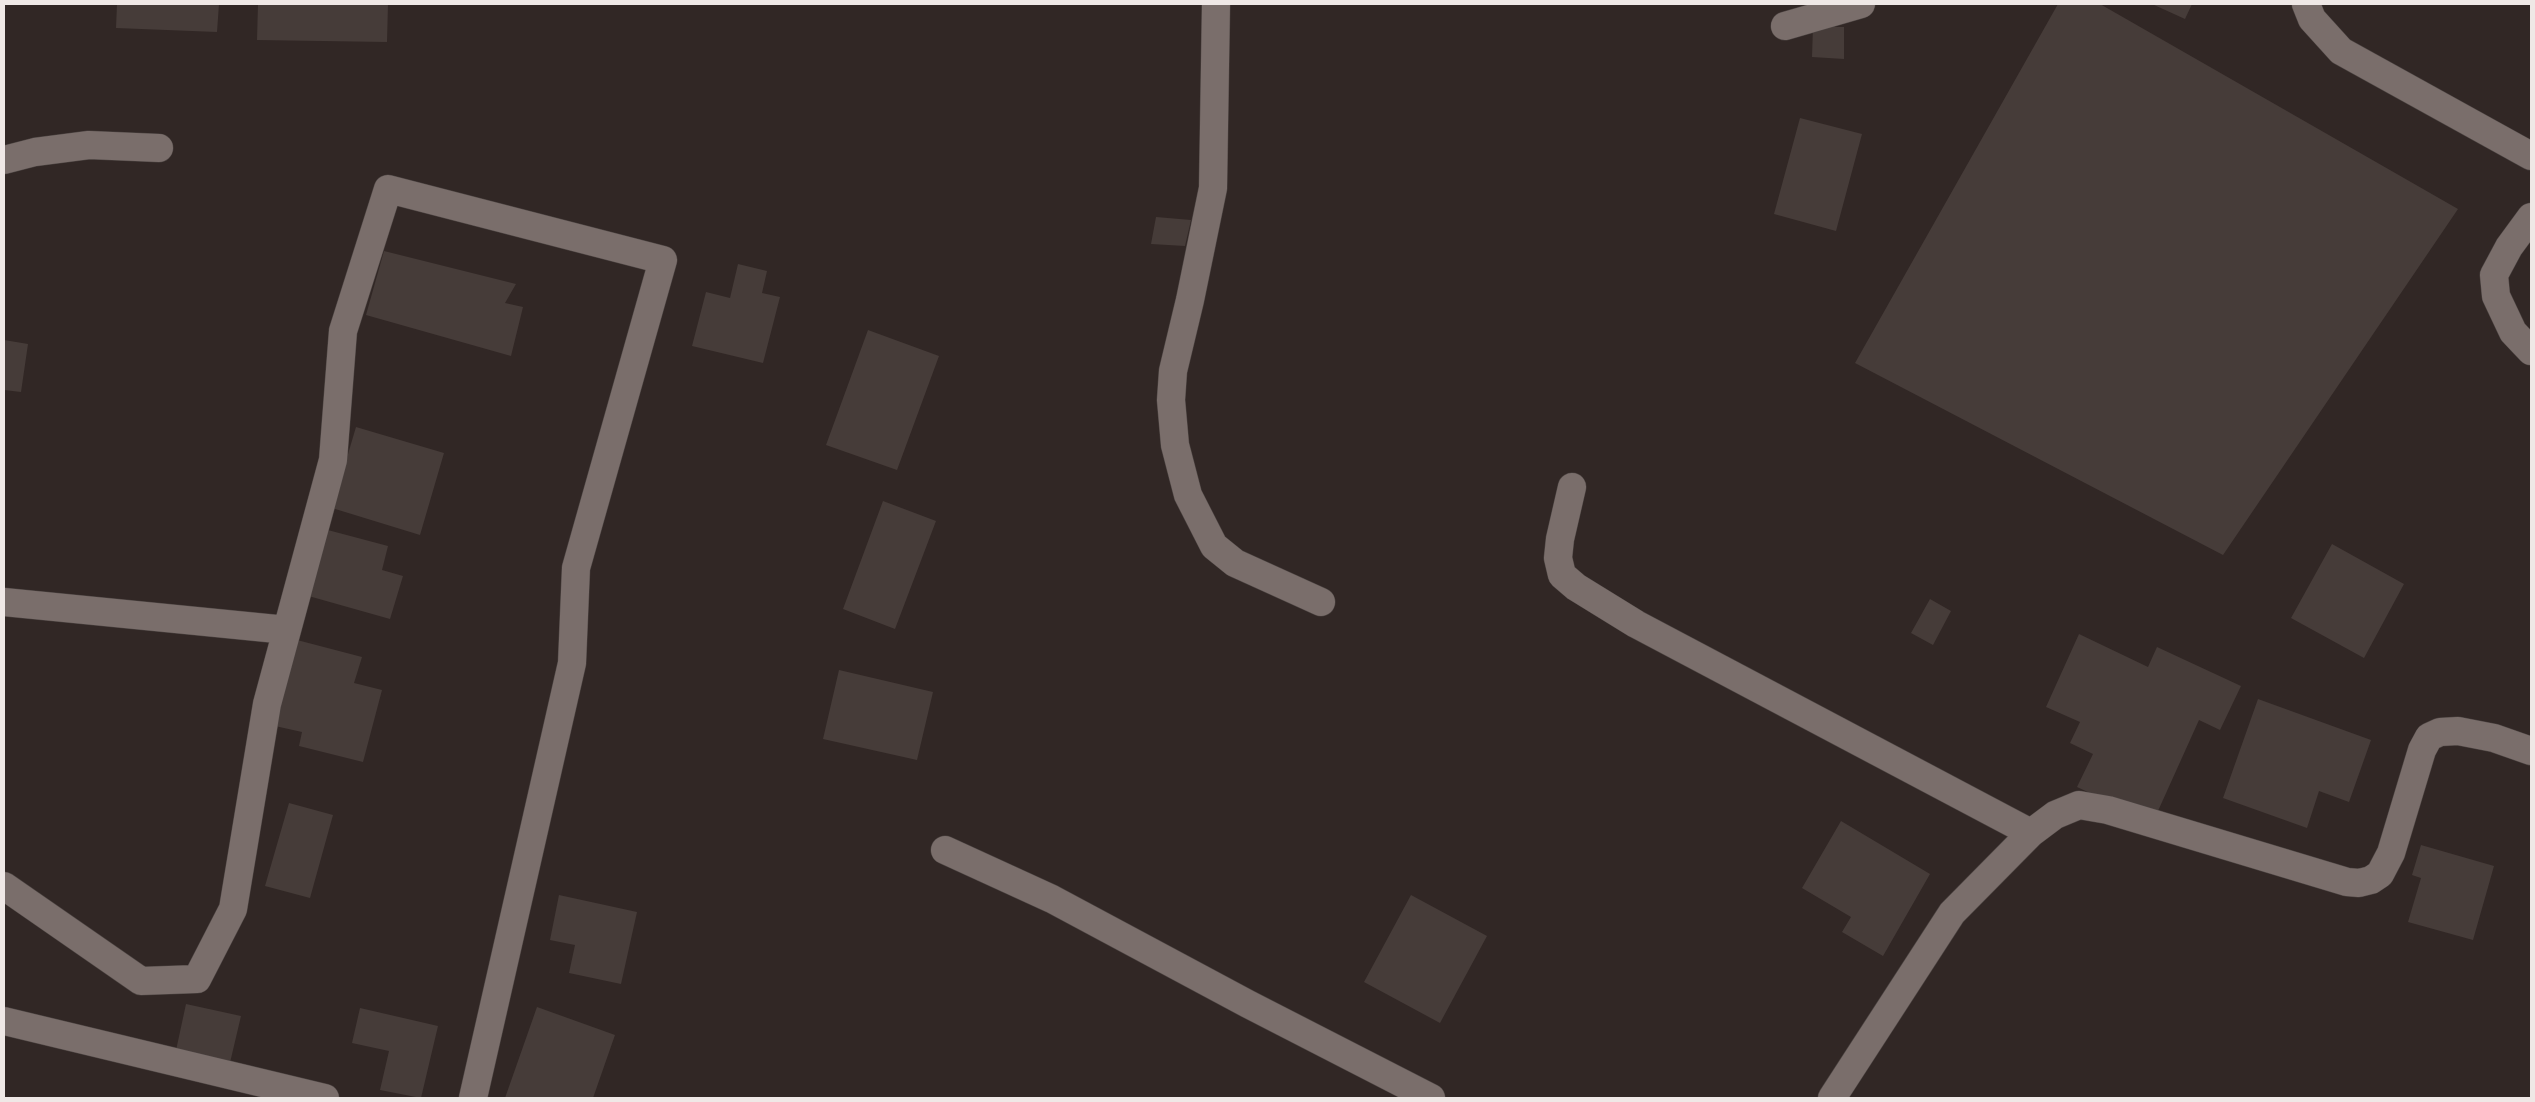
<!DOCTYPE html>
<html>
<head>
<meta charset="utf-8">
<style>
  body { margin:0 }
  #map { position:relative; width:2535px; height:1102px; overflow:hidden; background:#312725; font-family:Mulish,sans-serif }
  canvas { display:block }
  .frame { position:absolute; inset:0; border:5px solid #efe8e6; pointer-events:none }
</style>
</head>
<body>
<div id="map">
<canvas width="2535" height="1102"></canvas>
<div class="frame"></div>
</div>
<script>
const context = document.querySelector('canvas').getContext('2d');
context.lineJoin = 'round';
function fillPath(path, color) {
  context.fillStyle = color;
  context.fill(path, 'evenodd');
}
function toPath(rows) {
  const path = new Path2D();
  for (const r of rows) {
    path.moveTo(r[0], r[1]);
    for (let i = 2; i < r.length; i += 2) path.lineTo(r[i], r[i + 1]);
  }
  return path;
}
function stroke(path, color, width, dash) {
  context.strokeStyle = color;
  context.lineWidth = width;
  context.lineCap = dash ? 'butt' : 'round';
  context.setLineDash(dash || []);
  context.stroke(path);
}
fillPath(toPath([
  [117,4,219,4,217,32,116,28],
  [258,4,388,4,387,42,257,40],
  [2058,4,2100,4,2458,209,2223,555,1855,363],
  [2152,4,2192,4,2185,19],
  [1813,27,1844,27,1844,59,1812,57],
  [1800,118,1862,134,1836,231,1774,214],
  [1156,217,1191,220,1185,246,1151,244],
  [384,251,516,284,505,303,523,307,511,356,366,315],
  [738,264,767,271,762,293,780,297,763,363,692,346,706,292,730,298],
  [868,330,939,356,897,470,826,445],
  [4,340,28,344,21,392,4,390],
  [356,427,444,453,420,535,332,508],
  [883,501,936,521,895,629,843,609],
  [324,529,388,546,382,570,403,576,390,619,305,595],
  [2332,544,2404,584,2364,658,2291,618],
  [1930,599,1951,611,1933,645,1911,633],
  [2079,634,2148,667,2157,647,2241,686,2220,730,2199,720,2153,822,2077,787,2093,754,2070,743,2080,722,2046,707],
  [297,640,362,657,354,683,382,690,363,762,299,746,302,732,275,726],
  [839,670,933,692,917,760,823,739],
  [2258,699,2371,740,2349,802,2319,791,2307,828,2223,798],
  [289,803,333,815,310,898,265,886],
  [1841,821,1930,874,1883,956,1842,932,1851,917,1802,888],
  [2421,845,2494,866,2473,940,2408,922,2421,878,2412,875],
  [559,895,637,912,621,984,569,973,575,945,550,940],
  [1411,895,1487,936,1440,1023,1364,982],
  [186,1004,241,1016,229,1067,175,1055],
  [537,1007,615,1035,593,1098,505,1098],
  [360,1008,438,1026,421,1098,380,1090,389,1051,352,1043]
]), '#463c39');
const minor = toPath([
  [1216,4,1213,188,1190,300,1173,371,1171,400,1175,445,1188,495,1214,546,1235,563,1321,602],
  [2306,4,2312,19,2341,51,2531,156],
  [1785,26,1861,4],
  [4,160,35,152,89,145,159,148],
  [2531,217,2509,247,2494,275,2496,296,2513,332,2531,351],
  [1572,487,1560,539,1558,558,1562,575,1576,587,1636,624,2031,833],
  [4,602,287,630],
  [945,850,1052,899,1248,1004,1431,1098],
  [4,886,141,981,197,979,233,909,267,704,333,460,343,331,388,189,663,260,576,568,572,663,473,1098],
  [4,1021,325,1098],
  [1832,1098,1952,913,2031,833,2055,815,2079,805,2108,810,2347,882,2359,883,2371,880,2380,874,2391,853,2422,750,2429,737,2440,732,2458,731,2494,738,2531,751]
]);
stroke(minor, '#4c4442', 29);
stroke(minor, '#7a6e6b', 28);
</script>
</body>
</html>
